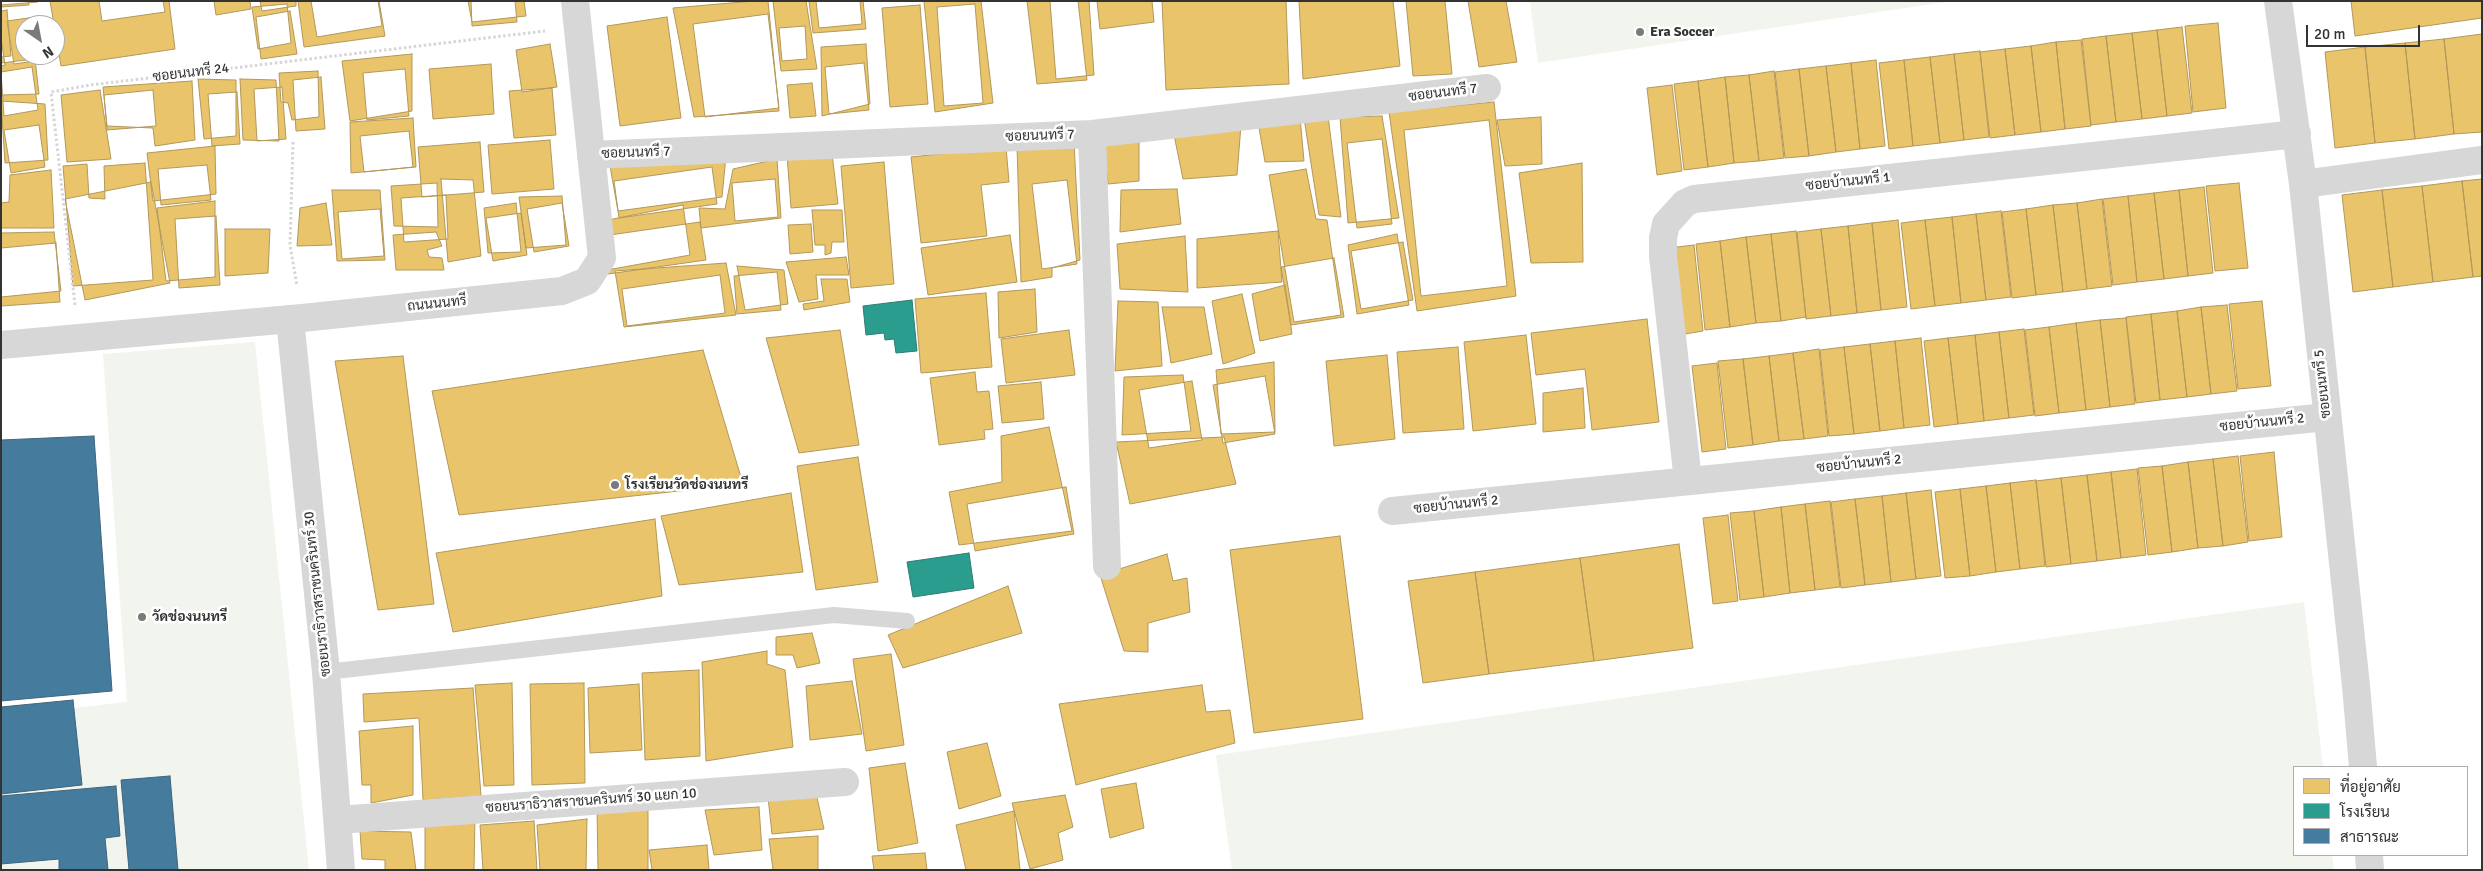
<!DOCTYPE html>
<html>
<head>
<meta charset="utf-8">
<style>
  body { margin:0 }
  #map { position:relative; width:2483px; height:871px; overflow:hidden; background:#fff; font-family:Signika,Sarabun,sans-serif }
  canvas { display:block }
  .frame { position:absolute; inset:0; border:2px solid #333; pointer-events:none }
  .legend { position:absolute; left:2293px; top:766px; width:175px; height:90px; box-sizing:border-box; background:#fff; border:1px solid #adadad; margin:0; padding:6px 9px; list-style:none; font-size:15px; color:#333 }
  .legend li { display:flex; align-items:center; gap:10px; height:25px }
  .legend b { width:25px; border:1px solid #adadad }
  .north { position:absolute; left:15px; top:15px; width:50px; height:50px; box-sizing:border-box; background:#fff; border:1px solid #adadad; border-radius:50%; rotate:147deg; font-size:14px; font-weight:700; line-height:20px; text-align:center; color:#333 }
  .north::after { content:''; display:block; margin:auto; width:18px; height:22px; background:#7a7a7a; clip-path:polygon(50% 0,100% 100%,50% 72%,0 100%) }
  .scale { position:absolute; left:2306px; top:25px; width:114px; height:22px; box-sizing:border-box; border:2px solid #333; border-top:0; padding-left:6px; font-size:15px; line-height:18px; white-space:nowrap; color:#333; -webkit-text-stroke:4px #fff; paint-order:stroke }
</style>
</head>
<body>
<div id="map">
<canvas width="2483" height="871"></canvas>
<div class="frame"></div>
<ul class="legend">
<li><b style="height:14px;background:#e9c46a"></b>ที่อยู่อาศัย</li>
<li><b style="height:14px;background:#2a9d8f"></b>โรงเรียน</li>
<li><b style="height:14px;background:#457b9d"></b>สาธารณะ</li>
</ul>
<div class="north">N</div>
<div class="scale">20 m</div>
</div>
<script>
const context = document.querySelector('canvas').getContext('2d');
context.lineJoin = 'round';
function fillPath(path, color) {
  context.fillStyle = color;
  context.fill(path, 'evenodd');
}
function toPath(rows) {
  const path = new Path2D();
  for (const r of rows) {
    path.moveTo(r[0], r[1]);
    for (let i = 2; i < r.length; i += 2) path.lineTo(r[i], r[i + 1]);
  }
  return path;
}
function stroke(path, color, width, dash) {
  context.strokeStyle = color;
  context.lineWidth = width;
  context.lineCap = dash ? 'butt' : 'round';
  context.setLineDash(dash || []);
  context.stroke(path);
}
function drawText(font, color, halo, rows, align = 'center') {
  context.font = font + ' Signika,Sarabun,sans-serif';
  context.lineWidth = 5;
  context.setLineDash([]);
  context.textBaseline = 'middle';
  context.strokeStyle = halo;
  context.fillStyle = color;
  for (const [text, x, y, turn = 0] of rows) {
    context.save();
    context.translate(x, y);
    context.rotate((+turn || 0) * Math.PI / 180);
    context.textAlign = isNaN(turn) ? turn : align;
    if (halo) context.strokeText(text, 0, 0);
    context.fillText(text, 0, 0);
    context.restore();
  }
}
fillPath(toPath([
  [1530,1,1952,1,1538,63],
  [255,342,309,870,1,870,1,716,127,702,103,354],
  [2304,602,2323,767,2294,767,2294,855,2332,855,2334,870,1232,870,1216,755]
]), '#f1f5ed');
const homes = toPath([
  [1,1,37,1,38,2,1,5,1,1],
  [1,1,29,1,29,5,1,7,1,1],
  [50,1,169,1,175,49,61,66,50,1],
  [99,1,163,1,165,12,102,21,99,1],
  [214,1,250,1,251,9,216,15,214,1],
  [260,1,296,1,296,6,262,11,260,1],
  [298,1,379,1,385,36,304,47,298,1],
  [311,1,378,1,382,26,317,37,311,1],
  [468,1,524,1,526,16,472,22,468,1],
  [471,1,515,1,517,22,472,26,471,1],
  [754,1,768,1,779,111,694,117,673,8,754,1],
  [773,1,806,1,817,69,781,71,773,1],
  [809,1,863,1,866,29,813,33,809,1],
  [816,1,860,1,862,24,819,28,816,1],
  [924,1,981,1,993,103,935,112,924,1],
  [1027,1,1078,1,1087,80,1037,84,1027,1],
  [1050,1,1089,1,1094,75,1056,79,1050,1],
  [1097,1,1152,1,1154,22,1100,29,1097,1],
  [1162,1,1286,1,1289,84,1166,90,1162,1],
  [1299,1,1393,1,1400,66,1303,79,1299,1],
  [1406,1,1445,1,1452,74,1413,76,1406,1],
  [1468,1,1506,1,1517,62,1479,67,1468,1],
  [2351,1,2482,1,2482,18,2355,36,2351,1],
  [287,4,291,43,258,49,252,7,287,4],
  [975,4,983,103,944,106,937,7,975,4],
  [920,5,928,104,890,107,882,8,920,5],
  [7,10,11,56,1,57,1,11,7,10],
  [290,11,297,54,261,59,256,17,290,11],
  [768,14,779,108,705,117,693,24,768,14],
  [42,16,44,25,25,25,25,55,48,55,49,59,14,64,7,21,42,16],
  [667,17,681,118,620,126,607,26,667,17],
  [2218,23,2226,108,2193,112,2185,26,2218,23],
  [805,26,807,59,782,61,779,28,805,26],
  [2182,27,2192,113,2167,116,2157,30,2182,27],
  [2157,30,2167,116,2142,119,2132,33,2157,30],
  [2132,33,2142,119,2116,122,2106,36,2132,33],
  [2482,34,2482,132,2454,134,2444,39,2482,34],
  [2106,36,2116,122,2091,125,2082,39,2106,36],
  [1,38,5,65,1,66,1,38],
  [2444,39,2454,134,2415,139,2405,43,2444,39],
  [2081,40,2091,126,2065,129,2056,42,2081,40],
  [2056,42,2065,129,2041,132,2031,46,2056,42],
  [2405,43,2415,139,2375,143,2365,47,2405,43],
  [550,44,557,87,522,92,516,50,550,44],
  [866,44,870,104,822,116,821,47,866,44],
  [2031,46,2041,132,2015,135,2005,49,2031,46],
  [2365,47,2375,143,2335,148,2325,52,2365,47],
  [2005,49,2015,135,1990,138,1980,52,2005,49],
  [1980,51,1989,137,1964,140,1954,54,1980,51],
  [412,54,412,111,350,121,342,61,412,54],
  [1954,54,1964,140,1940,143,1930,57,1954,54],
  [1930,57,1940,143,1913,146,1904,60,1930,57],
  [35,59,39,94,1,95,1,63,35,59],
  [1876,60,1885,146,1860,149,1851,63,1876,60],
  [1904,60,1913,146,1889,149,1879,63,1904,60],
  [864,63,869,110,829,114,825,67,864,63],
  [1851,63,1860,149,1836,152,1826,66,1851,63],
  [491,64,494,114,433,119,429,69,491,64],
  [1826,66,1836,152,1809,156,1799,69,1826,66],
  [32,67,38,110,4,116,1,72,32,67],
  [405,69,409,116,367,120,363,73,405,69],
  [1799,69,1809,156,1785,158,1775,72,1799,69],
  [318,71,319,117,292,120,288,103,281,102,279,73,318,71],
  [1774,71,1784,158,1759,161,1749,75,1774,71],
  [1749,75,1759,161,1734,163,1725,77,1749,75],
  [321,77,325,129,296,131,293,80,321,77],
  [1725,77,1734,163,1708,167,1698,81,1725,77],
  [198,79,236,80,236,136,204,139,198,79],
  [240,79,276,80,279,141,243,140,240,79],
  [192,81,195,140,155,146,153,128,107,126,103,87,192,81],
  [1698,81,1708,167,1684,170,1674,84,1698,81],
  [812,83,816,116,790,118,787,85,812,83],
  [1672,85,1682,171,1657,175,1647,88,1672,85],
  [282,87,286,139,257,141,254,89,282,87],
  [552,88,556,135,514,138,509,91,552,88],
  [100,90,111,159,67,162,61,95,100,90],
  [153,90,156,126,107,130,104,95,153,90],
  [237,92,240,144,212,146,208,94,237,92],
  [1,101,45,104,48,160,5,163,1,101],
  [1494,102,1516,296,1417,311,1389,112,1494,102],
  [1328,116,1341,217,1319,215,1304,118,1328,116],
  [1382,116,1399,218,1348,223,1340,117,1382,116],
  [1300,117,1304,161,1265,162,1258,122,1300,117],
  [1541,117,1542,164,1505,166,1497,120,1541,117],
  [413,118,416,167,351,173,350,122,413,118],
  [1489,120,1507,286,1421,296,1404,130,1489,120],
  [39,125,45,167,11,173,4,130,39,125],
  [1172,125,1241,125,1237,175,1183,179,1172,125],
  [409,131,413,167,364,172,360,136,409,131],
  [1139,134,1139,181,1108,184,1103,137,1139,134],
  [1382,139,1392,224,1357,228,1347,143,1382,139],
  [550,140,554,189,492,194,488,145,550,140],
  [480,142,484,192,422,197,418,147,480,142],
  [1074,142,1080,260,1052,268,1052,277,1021,282,1017,145,1074,142],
  [831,145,838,204,791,208,787,155,831,145],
  [215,146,216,194,153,201,147,153,215,146],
  [1006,147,1009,182,981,185,987,236,921,243,911,157,1006,147],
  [726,156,722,197,618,211,610,166,726,156],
  [777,159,781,218,701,228,699,208,725,209,733,169,777,159],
  [884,162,894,284,851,288,841,166,884,162],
  [145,163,153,280,73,286,63,166,87,164,89,198,105,199,104,166,145,163],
  [1582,163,1583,262,1531,263,1519,173,1582,163],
  [207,165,211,200,161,205,158,169,207,165],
  [712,167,717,204,619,218,614,181,712,167],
  [1306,169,1316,219,1327,220,1341,315,1294,322,1269,175,1306,169],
  [51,170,54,228,1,228,1,203,9,202,10,175,51,170],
  [441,179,473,180,481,256,448,262,441,179],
  [775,179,778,217,735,221,732,183,775,179],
  [2482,179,2482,276,2473,277,2462,181,2482,179],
  [1067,180,1077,264,1042,269,1032,184,1067,180],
  [2462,181,2473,277,2433,282,2422,186,2462,181],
  [151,182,170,283,85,300,65,199,151,182],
  [437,183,438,227,394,226,391,186,437,183],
  [2239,183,2248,268,2215,271,2206,186,2239,183],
  [2422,186,2433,282,2393,287,2382,190,2422,186],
  [2204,187,2213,273,2188,276,2179,190,2204,187],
  [1177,189,1181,224,1120,232,1121,190,1177,189],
  [332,190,380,190,385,260,337,261,332,190],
  [2179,190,2188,276,2164,279,2154,193,2179,190],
  [2382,190,2393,287,2353,292,2342,195,2382,190],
  [2154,193,2164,279,2137,282,2128,196,2154,193],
  [446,195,448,239,404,242,401,198,446,195],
  [562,196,566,245,526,248,519,197,562,196],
  [2128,196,2137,282,2113,285,2103,199,2128,196],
  [2102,199,2112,286,2087,289,2077,203,2102,199],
  [215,201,215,277,166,281,157,208,215,201],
  [326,203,332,245,297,246,300,208,326,203],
  [516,203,521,252,488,253,484,208,516,203],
  [562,203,569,246,534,252,527,209,562,203],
  [2077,203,2087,289,2063,292,2053,205,2077,203],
  [683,205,690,255,607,270,608,220,683,205],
  [2053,205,2063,292,2036,295,2026,209,2053,205],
  [380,209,384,256,342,259,338,212,380,209],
  [2026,209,2036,295,2012,298,2002,212,2026,209],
  [812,210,842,210,844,242,832,242,831,253,825,255,825,245,815,245,812,210],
  [2001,211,2011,297,1986,300,1976,214,2001,211],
  [521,213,527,255,493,261,486,218,521,213],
  [1976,214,1986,300,1961,303,1952,217,1976,214],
  [216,216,220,285,179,288,175,219,216,216],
  [1952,217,1961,303,1935,306,1925,220,1952,217],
  [1898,220,1907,307,1881,310,1872,223,1898,220],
  [1925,220,1935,306,1911,309,1901,223,1925,220],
  [700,222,706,260,608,274,603,236,700,222],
  [1872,223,1881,310,1857,313,1848,226,1872,223],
  [811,224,813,252,790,254,788,225,811,224],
  [1848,226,1857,313,1831,316,1821,229,1848,226],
  [225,229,270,229,268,273,225,276,225,229],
  [1821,229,1831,316,1806,319,1797,232,1821,229],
  [1278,231,1282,282,1197,288,1197,239,1278,231],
  [1796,231,1806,317,1781,321,1771,234,1796,231],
  [54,232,61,291,1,297,1,233,54,232],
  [436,232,442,246,427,250,429,257,442,258,444,270,396,270,393,235,436,232],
  [1397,234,1409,305,1357,314,1348,245,1397,234],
  [1771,234,1781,321,1756,323,1746,237,1771,234],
  [1010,235,1017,282,928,295,921,248,1010,235],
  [1185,236,1188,292,1120,289,1117,244,1185,236],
  [1746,237,1756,323,1730,327,1720,241,1746,237],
  [1720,241,1730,327,1705,330,1696,244,1720,241],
  [1403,242,1413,300,1361,309,1351,251,1403,242],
  [56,243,60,302,1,306,1,248,56,243],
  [1694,245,1703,331,1679,335,1669,248,1694,245],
  [846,257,849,275,816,275,818,299,799,302,786,262,846,257],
  [1334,258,1344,317,1291,325,1281,267,1334,258],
  [726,263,736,315,624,327,615,271,726,263],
  [737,266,784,270,788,304,745,310,737,266],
  [777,272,781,310,737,314,734,276,777,272],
  [720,275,725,313,627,326,622,289,720,275],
  [821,279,847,279,850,302,804,310,803,304,824,301,821,279],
  [1285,285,1292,334,1260,341,1252,294,1285,285],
  [1035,289,1037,332,999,338,998,292,1035,289],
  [986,293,992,367,921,373,915,299,986,293],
  [1242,294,1255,353,1223,364,1212,301,1242,294],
  [1118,301,1158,302,1162,366,1115,371,1118,301],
  [2262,301,2271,386,2238,389,2229,304,2262,301],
  [2227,305,2237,391,2211,394,2201,307,2227,305],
  [1162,307,1204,307,1212,354,1171,363,1162,307],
  [2201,307,2211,394,2187,397,2177,311,2201,307],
  [2177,311,2187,397,2160,400,2151,314,2177,311],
  [2151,314,2160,400,2136,403,2126,317,2151,314],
  [2126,318,2135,404,2110,407,2100,320,2126,318],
  [1647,319,1659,422,1592,430,1585,369,1536,375,1531,333,1647,319],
  [2100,320,2110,407,2086,410,2076,323,2100,320],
  [2076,323,2086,410,2059,413,2049,327,2076,323],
  [2049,327,2059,413,2035,416,2025,330,2049,327],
  [2024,329,2034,415,2009,418,1999,332,2024,329],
  [840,330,859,445,799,453,766,338,840,330],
  [1069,330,1075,375,1006,383,1001,339,1069,330],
  [1999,332,2009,418,1984,421,1975,335,1999,332],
  [1526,335,1536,424,1473,431,1464,342,1526,335],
  [1975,335,1984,421,1958,424,1948,338,1975,335],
  [1921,338,1930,425,1904,428,1895,341,1921,338],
  [1948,338,1958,424,1934,427,1924,341,1948,338],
  [1895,341,1904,428,1880,431,1870,344,1895,341],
  [1870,344,1880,431,1854,434,1844,347,1870,344],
  [1458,347,1464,429,1403,433,1397,352,1458,347],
  [1844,347,1854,434,1829,436,1820,350,1844,347],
  [1819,349,1828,436,1804,439,1793,353,1819,349],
  [703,350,743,484,459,515,432,391,703,350],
  [1793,353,1804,439,1779,441,1769,356,1793,353],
  [1387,355,1395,439,1334,446,1326,361,1387,355],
  [403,356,434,604,378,610,335,361,403,356],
  [1769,356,1779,441,1753,445,1743,359,1769,356],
  [1743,359,1753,445,1728,448,1718,361,1743,359],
  [1274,362,1275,432,1221,434,1216,370,1274,362],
  [1717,363,1726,449,1702,452,1692,366,1717,363],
  [975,372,977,392,989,391,993,429,984,430,985,439,939,445,930,378,975,372],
  [1183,375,1191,431,1122,435,1124,377,1183,375],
  [1265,376,1275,434,1223,443,1213,385,1265,376],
  [1192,381,1202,440,1149,448,1139,390,1192,381],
  [1041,382,1044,419,1002,423,998,386,1041,382],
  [1583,388,1585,428,1543,432,1543,393,1583,388],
  [1049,427,1072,531,959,545,949,492,1002,482,1001,436,1049,427],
  [1224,437,1236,484,1130,504,1116,442,1224,437],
  [2274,452,2282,537,2249,541,2240,456,2274,452],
  [2238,456,2248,542,2223,546,2213,459,2238,456],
  [858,457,878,582,816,590,797,466,858,457],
  [2213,459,2223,546,2198,548,2188,462,2213,459],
  [2188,462,2198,548,2172,552,2162,466,2188,462],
  [2162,466,2172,552,2148,555,2138,468,2162,466],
  [2137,469,2146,555,2121,558,2111,472,2137,469],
  [2111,472,2121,558,2097,561,2087,475,2111,472],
  [2087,475,2097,561,2071,564,2061,478,2087,475],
  [2061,478,2071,564,2046,567,2036,481,2061,478],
  [2036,480,2045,566,2020,569,2010,483,2036,480],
  [2010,483,2020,569,1996,572,1986,486,2010,483],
  [1986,486,1996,572,1970,576,1960,489,1986,486],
  [1066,487,1074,534,975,551,967,504,1066,487],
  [1960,489,1970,576,1945,578,1935,492,1960,489],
  [1931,490,1941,576,1916,579,1906,493,1931,490],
  [791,493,803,572,679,585,661,516,791,493],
  [1906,493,1916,579,1891,582,1882,496,1906,493],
  [1882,496,1891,582,1865,585,1855,499,1882,496],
  [1855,499,1865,585,1841,588,1831,502,1855,499],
  [1830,501,1840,587,1815,590,1805,504,1830,501],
  [1805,504,1815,590,1790,593,1781,507,1805,504],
  [1781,507,1790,593,1764,597,1754,511,1781,507],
  [1754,511,1764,597,1740,600,1730,513,1754,511],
  [1728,515,1738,601,1713,604,1703,518,1728,515],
  [655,519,662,596,453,632,436,553,655,519],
  [1340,536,1363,719,1254,733,1230,550,1340,536],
  [1679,544,1693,648,1594,661,1580,558,1679,544],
  [1167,554,1173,581,1187,578,1190,612,1148,623,1148,652,1124,651,1100,575,1167,554],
  [1580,558,1594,661,1489,674,1475,572,1580,558],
  [1475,572,1489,674,1423,683,1408,581,1475,572],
  [1008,586,1022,633,903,668,888,635,1008,586],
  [812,633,820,663,797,668,793,655,776,655,776,637,812,633],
  [767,651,767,664,785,670,793,747,706,761,702,662,767,651],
  [891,654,904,745,866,751,853,659,891,654],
  [699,670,700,756,645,760,642,673,699,670],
  [852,681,862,734,810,740,806,686,852,681],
  [512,683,514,785,484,786,475,685,512,683],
  [584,683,585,783,532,785,530,684,584,683],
  [639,684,642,750,590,753,588,688,639,684],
  [1202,685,1206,712,1230,710,1235,743,1076,785,1059,704,1202,685],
  [473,688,481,796,423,800,419,718,364,722,363,694,473,688],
  [413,726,413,795,371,803,371,785,362,785,359,731,413,726],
  [987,743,1001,796,959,809,947,752,987,743],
  [905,763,918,843,878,851,869,768,905,763],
  [1136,783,1144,828,1110,838,1101,789,1136,783],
  [816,793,824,829,772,834,768,797,816,793],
  [1065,795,1073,827,1058,833,1063,860,1030,869,1012,803,1065,795],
  [648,805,648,870,598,870,597,808,648,805],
  [759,807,762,850,714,855,705,810,759,807],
  [1014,811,1020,870,966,870,956,825,1014,811],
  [475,817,474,870,425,870,425,820,475,817],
  [587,819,586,870,540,870,537,825,587,819],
  [534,821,537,870,483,870,480,825,534,821],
  [360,831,411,832,416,870,385,870,385,860,362,859,360,831],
  [818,836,818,870,773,870,769,839,818,836],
  [707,845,709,870,652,870,649,850,707,845],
  [925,853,927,870,874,870,872,856,925,853]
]);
fillPath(homes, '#e9c46a');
stroke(homes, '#b2985a', 1);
const schools = toPath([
  [912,300,917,351,896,353,894,339,885,340,884,333,866,335,863,306,912,300],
  [969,553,974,588,913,597,907,562,969,553]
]);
fillPath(schools, '#2a9d8f');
stroke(schools, '#2d7d73', 1);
const public = toPath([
  [94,436,112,691,1,701,1,440,94,436],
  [73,700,82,785,1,794,1,707,73,700],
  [170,776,178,870,129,870,121,780,170,776],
  [116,786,120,836,105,838,108,870,59,870,59,859,1,864,1,796,116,786]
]);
fillPath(public, '#457b9d');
stroke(public, '#40657d', 1);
stroke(toPath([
  [293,142,290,245,297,286],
  [75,305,51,92,90,85,545,31]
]), '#d6d6d6', 3, [2.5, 2.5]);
stroke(toPath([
  [326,672,834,615,907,621]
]), '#d7d7d7', 16);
stroke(toPath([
  [2278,1,2303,184,2356,686,2363,767],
  [1092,134,1107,566],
  [591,155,1092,134,1487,88],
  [2303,184,2482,160],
  [290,319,326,672,341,870],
  [1688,481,1663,256,1663,238,1666,224,1685,203,1694,199,2297,134],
  [1392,511,2327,417],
  [338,820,845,782],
  [2369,855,2370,870]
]), '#d7d7d7', 28);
stroke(toPath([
  [1,345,302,318,562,291,587,281,602,258,575,1]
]), '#d7d7d7', 28);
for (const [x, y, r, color] of [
  [1640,32,5,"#7a7a7a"],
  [615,485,5,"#7a7a7a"],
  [142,617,5,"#7a7a7a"]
]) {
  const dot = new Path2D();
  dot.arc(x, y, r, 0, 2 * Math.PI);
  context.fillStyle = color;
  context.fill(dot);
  stroke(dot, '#fff', 2);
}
drawText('bold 14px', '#333', '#fff', [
  ["Era Soccer",1650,32],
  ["โรงเรียนวัดช่องนนทรี",625,485],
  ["วัดช่องนนทรี",152,617]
], 'left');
drawText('14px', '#333', '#fff', [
  ["ซอยนนทรี 24",191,73,-7],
  ["ซอยนนทรี 7",1443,93,-7],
  ["ซอยนนทรี 7",1040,136,-2],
  ["ซอยนนทรี 7",636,153,-2],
  ["ซอยบ้านนทรี 1",1848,182,-6],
  ["ถนนนนทรี",437,304,-6],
  ["ซอยนนทรี 5",2323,384,-96],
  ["ซอยบ้านนทรี 2",2262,423,-6],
  ["ซอยบ้านนทรี 2",1859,464,-6],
  ["ซอยบ้านนทรี 2",1456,505,-6],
  ["ซอยนราธิวาสราชนครินทร์ 30",318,594,-96],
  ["ซอยนราธิวาสราชนครินทร์ 30 แยก 10",591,801,-4]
]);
</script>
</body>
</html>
